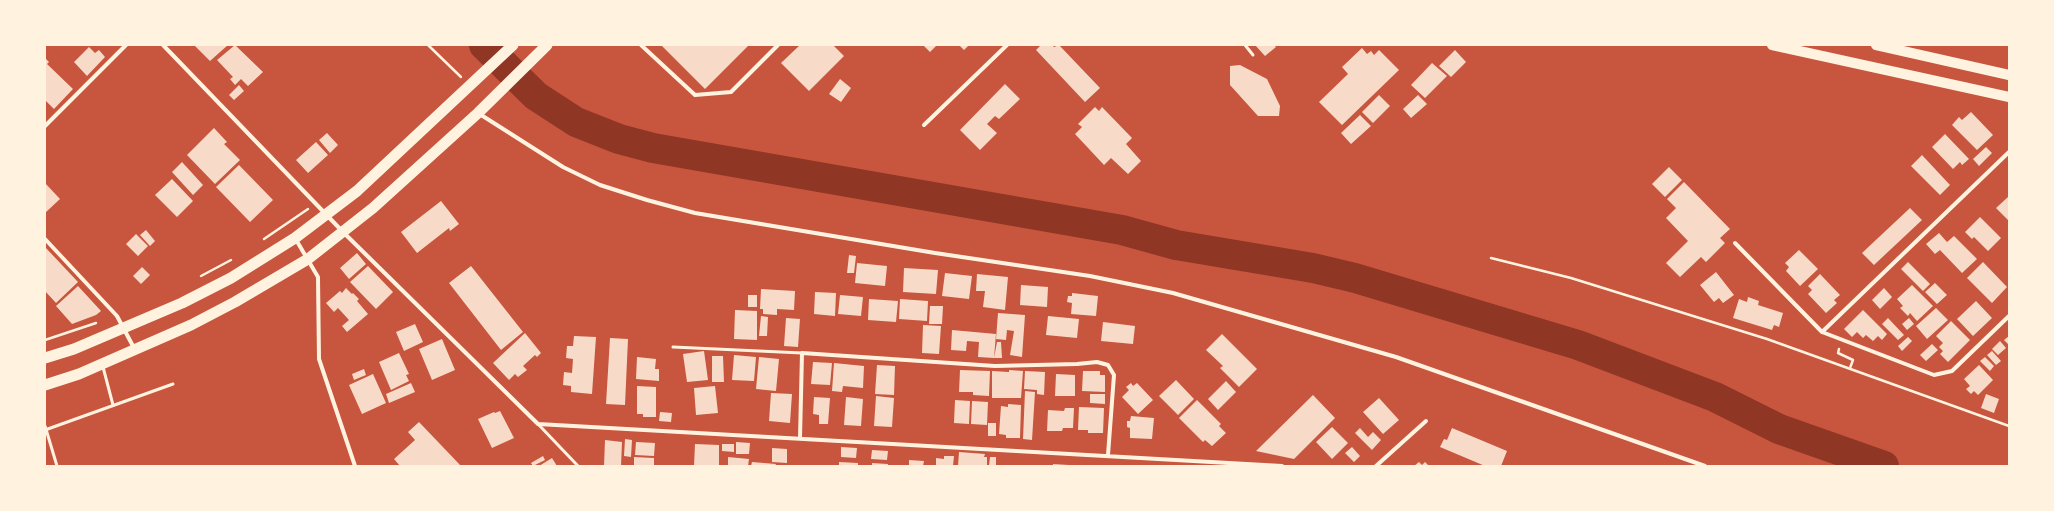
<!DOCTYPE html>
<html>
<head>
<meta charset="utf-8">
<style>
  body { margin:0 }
  #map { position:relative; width:2054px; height:511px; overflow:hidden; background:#c8553d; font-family:"Source Sans 3",sans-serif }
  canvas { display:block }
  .frame { position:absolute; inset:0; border:46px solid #fff3e0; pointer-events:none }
</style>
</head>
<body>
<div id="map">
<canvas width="2054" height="511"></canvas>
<div class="frame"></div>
</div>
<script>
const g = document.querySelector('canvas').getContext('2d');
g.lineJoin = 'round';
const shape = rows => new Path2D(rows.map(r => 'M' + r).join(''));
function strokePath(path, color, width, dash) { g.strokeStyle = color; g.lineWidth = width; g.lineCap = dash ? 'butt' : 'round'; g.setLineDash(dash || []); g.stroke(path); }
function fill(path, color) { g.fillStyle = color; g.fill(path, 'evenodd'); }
strokePath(shape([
  [484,45,536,96,576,122,619,139,653,148,1122,230,1176,245,1313,268,1355,278,1578,345,1715,397,1779,429,1884,466]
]), '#8f3625', 30);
fill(shape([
  [194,45,228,45,210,61],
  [235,45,263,72,248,86,241,79,235,85,230,79,233,77,217,60],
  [661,45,749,45,705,89],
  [800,45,833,45,844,56,809,91,781,63],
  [923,45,937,45,930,52],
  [959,45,969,45,964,50],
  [1041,45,1052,45,1054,47,1059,45,1100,88,1085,102,1036,50],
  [1255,45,1274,45,1276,47,1265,56],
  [89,47,95,53,99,50,105,57,87,76,74,62],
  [1362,48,1367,54,1371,51,1374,55,1379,50,1399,70,1342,125,1319,102,1348,74,1342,67],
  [1455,50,1466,62,1451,77,1439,66],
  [45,58,49,62,47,64,73,89,54,109,45,100],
  [1432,63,1447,76,1425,98,1411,85],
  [1240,65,1267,79,1280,106,1279,116,1258,116,1230,85,1230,66],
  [840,79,851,88,841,102,829,94],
  [1005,84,1020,99,999,119,995,116,987,124,997,133,980,150,960,130],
  [239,85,244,91,234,100,229,95],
  [1379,95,1390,106,1373,123,1362,112],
  [1418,95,1427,104,1411,118,1403,109],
  [1095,107,1099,111,1102,107,1132,138,1126,144,1141,161,1128,174,1111,158,1104,165,1075,134,1082,127,1078,124],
  [1971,112,1993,135,1977,150,1952,125,1959,117,1962,120],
  [1360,115,1371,126,1351,144,1341,133],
  [214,128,227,142,224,144,240,160,215,184,187,155],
  [327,133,338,145,330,153,319,140],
  [1945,134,1969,159,1962,165,1960,162,1953,169,1932,147],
  [316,142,328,155,308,173,296,160],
  [1986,147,1992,153,1979,166,1973,159],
  [1922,155,1950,185,1940,195,1911,166],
  [182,162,203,185,193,195,172,172],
  [239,165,273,200,250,222,216,187],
  [1669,167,1682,180,1665,197,1652,184],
  [172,179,193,201,177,217,155,195],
  [1684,182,1730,229,1720,238,1725,243,1706,262,1701,257,1680,277,1666,263,1688,241,1666,218,1676,208,1667,199],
  [45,183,60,199,45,213],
  [2008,197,2009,198,2009,221,1996,208],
  [441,201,459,224,450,231,449,228,417,253,401,232],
  [1910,208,1922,220,1874,265,1862,253],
  [1980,217,2001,238,1988,251,1974,237,1972,239,1965,232],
  [146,230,155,241,150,246,140,235],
  [1939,233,1947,242,1954,236,1977,259,1962,273,1940,250,1935,254,1926,244],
  [136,234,148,246,138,256,126,244],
  [45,247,78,282,56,303,45,291],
  [1799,250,1818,269,1800,286,1786,271,1789,267,1785,263],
  [357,253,366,264,349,279,340,268],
  [849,255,856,256,854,273,847,273],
  [1908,262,1930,284,1923,291,1901,269],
  [1983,262,2007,287,1992,303,1967,278],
  [857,263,887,266,885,286,855,283],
  [368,266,393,292,376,309,350,282],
  [471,266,523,332,501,350,449,283],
  [142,267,150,275,141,284,133,276],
  [904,268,938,270,936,294,903,292],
  [1716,272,1734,295,1723,303,1719,298,1714,302,1700,285],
  [945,273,972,276,969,299,942,296],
  [977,274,1008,277,1005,310,983,307,985,291,976,291],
  [1820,274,1840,295,1834,300,1837,303,1826,313,1808,294,1812,290,1808,286],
  [1935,283,1947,295,1937,304,1925,292],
  [1021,285,1048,287,1047,307,1020,305],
  [1912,285,1933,306,1917,321,1910,313,1908,316,1900,308,1903,306,1897,299],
  [78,286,101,311,96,315,72,324,56,306],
  [346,288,352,294,353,293,359,299,357,301,368,314,347,332,342,326,349,320,338,308,334,312,326,303,340,291,342,293],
  [1884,288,1892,297,1880,309,1872,300],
  [761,289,795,291,794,310,777,309,777,315,763,314,763,309,760,309],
  [815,292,836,293,835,316,814,314],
  [1072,293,1098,296,1096,316,1071,314,1072,303,1067,302,1068,296,1072,296],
  [748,295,757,295,757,307,748,307],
  [840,295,863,297,861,316,838,314],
  [1748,297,1759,301,1758,305,1783,313,1779,327,1774,325,1772,330,1733,318,1739,299,1747,302],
  [869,299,898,301,896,322,868,320],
  [900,299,928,301,927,321,899,319],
  [1976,301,1992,318,1973,336,1957,319],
  [930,306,943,306,942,324,929,324],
  [1936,308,1948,320,1927,339,1916,326],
  [735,310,757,311,757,340,734,339],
  [1863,310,1887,334,1882,340,1878,336,1873,341,1866,335,1863,338,1857,332,1852,337,1844,329],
  [998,313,1025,315,1022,357,1010,355,1014,331,1007,330,1006,340,996,339],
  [761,316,768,317,767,336,759,336],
  [1048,316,1079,319,1077,338,1046,335],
  [786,318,800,319,798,347,784,346],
  [1888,318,1904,335,1898,340,1882,324],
  [1909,318,1914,324,1907,330,1902,324],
  [1951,321,1970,340,1948,362,1940,354,1943,351,1939,347,1943,343,1936,336],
  [1103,322,1135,326,1133,344,1101,341],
  [415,324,423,342,404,351,396,332],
  [923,325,941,326,939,354,922,353],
  [952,330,996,334,994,358,978,357,979,342,967,341,966,351,951,350],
  [525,333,541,353,537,357,535,355,523,366,527,370,518,377,515,374,509,380,493,363],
  [1222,334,1257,369,1239,387,1220,368,1223,366,1206,350],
  [574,336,596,337,592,394,571,392,571,386,563,385,564,372,572,373,573,359,566,358,567,346,573,346],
  [2009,336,2009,345,2004,340],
  [1908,337,1912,341,1902,351,1898,346],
  [610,338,628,339,625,405,606,404],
  [442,339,455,370,432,380,419,349],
  [2000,341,2006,348,1998,355,1992,349],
  [997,342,1001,342,1002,358,994,358],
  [1932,344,1938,350,1926,361,1920,355],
  [704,351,708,380,687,382,683,354],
  [1992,351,2001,361,1996,365,1987,355],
  [399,353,409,374,406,375,409,381,391,390,379,362],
  [734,355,756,357,754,381,732,380],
  [712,356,723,356,724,382,712,382],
  [637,357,656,359,655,369,659,369,659,381,636,379],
  [759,357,779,359,776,391,756,389],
  [1985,357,1994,366,1990,371,1980,361],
  [813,362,832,363,830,385,811,384],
  [834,363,864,366,863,388,843,386,842,392,832,391],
  [877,365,895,366,894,395,875,394],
  [1979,365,1993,380,1978,395,1974,391,1971,394,1966,389,1970,386,1964,379],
  [364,369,366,375,354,380,352,374],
  [960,370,990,371,989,396,973,395,973,392,959,392],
  [1009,370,1023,371,1021,398,992,398,992,371,1009,372],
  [1025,371,1045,372,1044,395,1037,394,1037,390,1024,389],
  [1083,371,1100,371,1100,375,1105,375,1105,392,1082,391],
  [373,374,386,403,362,414,349,385],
  [1056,374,1075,375,1075,396,1055,396],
  [1176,380,1194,399,1178,415,1159,396],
  [1226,381,1236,392,1218,410,1208,399],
  [411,383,415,392,389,403,386,394],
  [1131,383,1133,386,1137,383,1153,400,1138,414,1122,397,1129,390,1126,387],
  [637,386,656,387,656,417,643,417,643,414,637,414],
  [715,386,718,413,696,415,694,388],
  [1025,391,1035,392,1032,440,1023,439],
  [771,393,792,394,790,423,769,421],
  [1090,394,1105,394,1105,404,1090,403],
  [1986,394,1999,399,1994,413,1981,408],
  [1313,395,1335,418,1294,459,1256,451],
  [876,396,894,398,892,427,874,426],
  [814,397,830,398,828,424,819,424,819,415,813,414],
  [846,397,863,399,861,426,844,425],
  [1379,398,1399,420,1383,434,1363,412],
  [955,400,970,401,969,424,954,423],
  [1197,400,1221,424,1219,426,1226,433,1212,446,1205,440,1203,442,1179,418],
  [972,401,988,402,987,425,971,424],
  [1008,404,1021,405,1020,438,1006,438,1006,435,999,434,1001,406,1008,407],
  [1079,407,1104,408,1103,433,1088,433,1088,430,1078,430],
  [1065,408,1074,408,1073,428,1063,428,1062,431,1047,431,1048,410,1064,411],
  [500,411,514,438,492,448,478,419,494,412,495,413],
  [660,412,672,413,671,422,659,421],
  [1131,416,1154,418,1152,439,1130,438,1130,428,1127,427,1127,421,1130,421],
  [419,422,461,466,400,466,394,459,415,440,408,432],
  [988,423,996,423,996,436,988,436],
  [1332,427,1348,443,1332,459,1316,442],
  [1360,428,1368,437,1373,432,1381,440,1372,450,1355,433],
  [1452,428,1507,451,1501,466,1485,466,1440,447,1444,439,1447,440],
  [625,439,632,440,631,457,624,456],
  [605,440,622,442,621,466,604,466],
  [636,442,655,443,654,456,635,455],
  [736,442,750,443,749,454,736,454],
  [695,444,719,445,719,466,694,466],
  [722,444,734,444,734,452,722,451],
  [841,447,857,448,856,458,841,457],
  [1352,447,1360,456,1354,462,1345,453],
  [772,448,787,449,787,463,772,462],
  [872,450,888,451,887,460,871,459],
  [959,452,985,454,984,457,987,457,987,466,958,466],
  [543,456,545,460,533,466,531,463],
  [944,456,954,456,953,466,936,466,936,458,944,459],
  [634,457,654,458,654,466,634,466],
  [728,457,749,459,748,466,728,466],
  [990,457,996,457,996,466,989,466],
  [552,458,557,466,539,466],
  [909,460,924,461,923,466,909,466],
  [752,462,776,464,775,466,751,466],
  [839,462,858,463,858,466,839,466],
  [1419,462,1422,465,1425,462,1429,466,1414,466],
  [872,463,888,464,888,466,872,466],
  [1053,464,1069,465,1069,466,1053,466]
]), '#f7dbc8');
strokePath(shape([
  [428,45,461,77],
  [264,239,308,209],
  [1491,258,1571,278,1767,339,2009,426],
  [201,276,231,260],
  [45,340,96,323],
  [1839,349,1838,353,1853,360,1850,368]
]), '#fff3e0', 2.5);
strokePath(shape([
  [1245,45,1253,55],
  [673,347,802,353],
  [103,367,113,405],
  [538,424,578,466],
  [45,426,57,466],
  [45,430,173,384]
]), '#fff3e0', 3);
strokePath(shape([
  [163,45,343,232,538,424,1282,466],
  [641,45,695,95,731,92,778,45],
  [478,113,563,167,600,185,647,200,695,213,935,253,1090,276,1173,293,1396,357,1705,466],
  [924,125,1007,45],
  [45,126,126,45],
  [295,238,318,277,319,359,355,466],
  [45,239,117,316,134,348],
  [1735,243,1822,332,1934,375,1952,371,2009,316],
  [1822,332,2009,152],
  [800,438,802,353,995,366,1077,364,1097,362,1108,365,1114,375,1108,455],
  [1376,466,1426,421]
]), '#fff3e0', 4);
strokePath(shape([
  [1772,45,2009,97],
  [1876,45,2009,75]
]), '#fff3e0', 10);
strokePath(shape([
  [45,358,74,349,182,303,231,278,295,238,357,191,513,45],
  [45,385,79,374,191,325,235,302,308,259,373,208,478,113,547,45]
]), '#fff3e0', 11);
</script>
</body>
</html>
